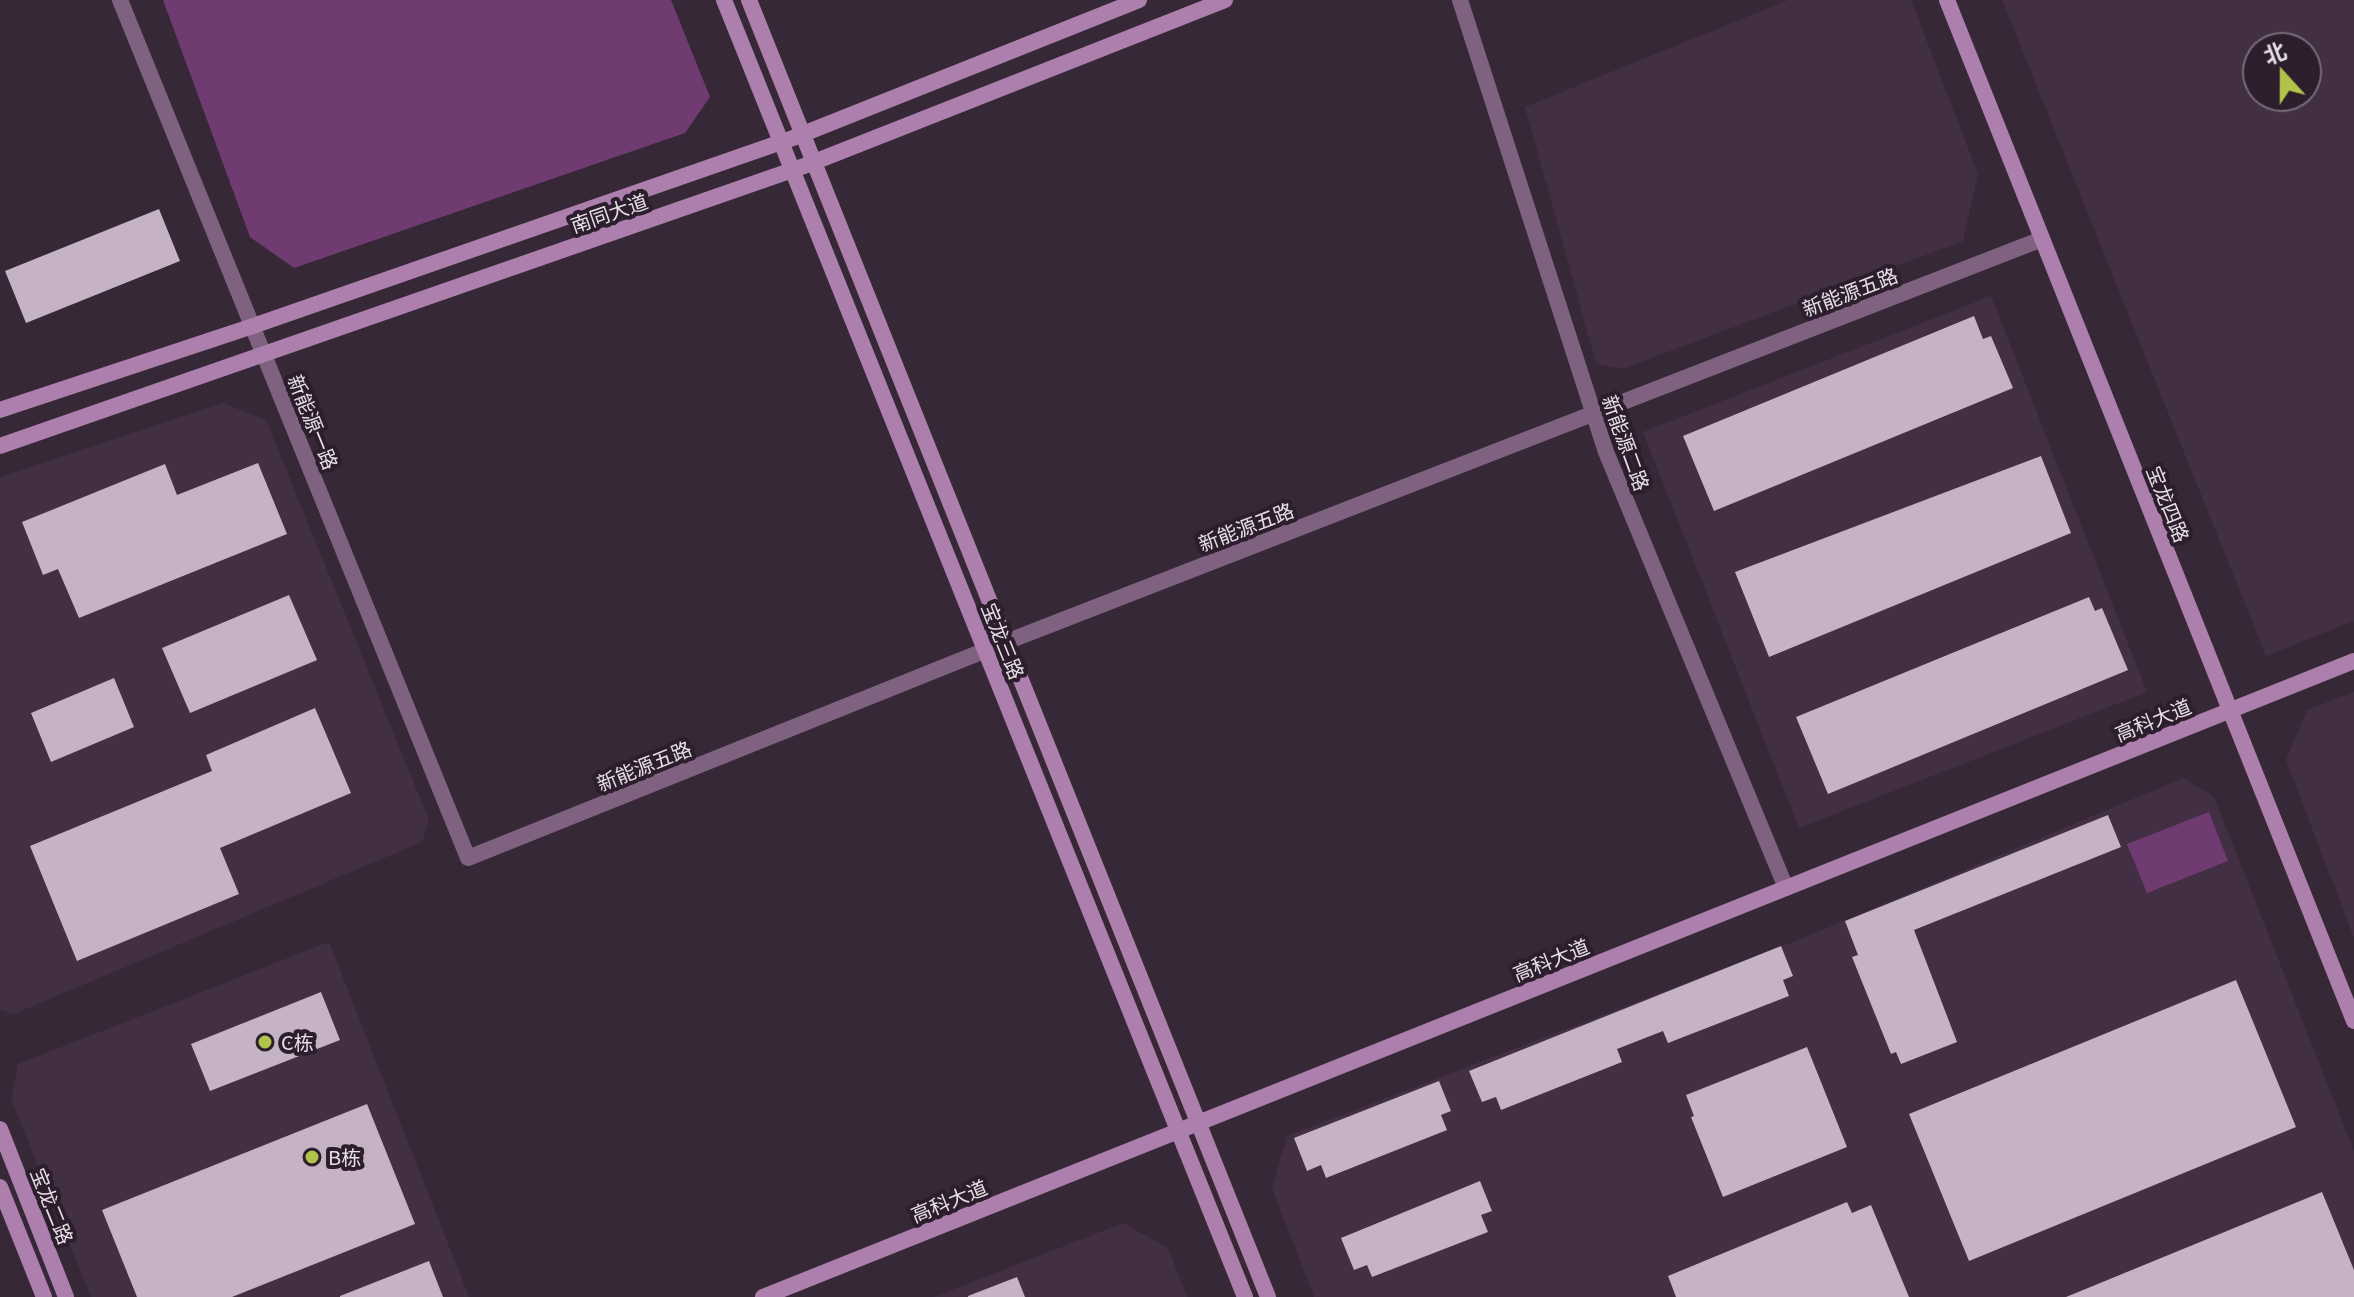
<!DOCTYPE html>
<html>
<head>
<meta charset="utf-8">
<style>
  body { margin:0 }
  #map { position:relative; width:2354px; height:1297px; overflow:hidden; background:#362836; font-family:Georgia,"Noto Sans SC",serif }
  canvas { display:block }
  .north { position:absolute; left:2242px; top:32px; width:80px; height:80px; box-sizing:border-box; background:#2c1e2c; border:2px solid #776b77; border-radius:50%; rotate:339deg; font-size:22px; font-weight:700; line-height:32px; text-align:center; color:#e7dee7 }
  .north::after { content:''; display:block; margin:auto; width:28px; height:36px; background:#b2c34c; clip-path:polygon(50% 0,100% 100%,50% 72%,0 100%) }
</style>
</head>
<body>
<div id="map">
<canvas width="2354" height="1297"></canvas>
<div class="north">北</div>
</div>
<script>
const g = document.querySelector('canvas').getContext('2d');
g.lineJoin = 'round';
function fill(path, color) { g.fillStyle = color; g.fill(path, 'evenodd'); }
const shape = rows => new Path2D(rows.map(r => 'M' + r).join(''));
function strokePath(path, color, width, dash) { g.strokeStyle = color; g.lineWidth = width; g.lineCap = dash ? 'butt' : 'round'; g.setLineDash(dash || []); g.stroke(path); }
function label(font, color, halo, rows, align = 'center') {
  g.font = font + ' Georgia,"Noto Sans SC",serif'; g.lineWidth = 8; g.setLineDash([]); g.textBaseline = 'middle'; g.strokeStyle = halo; g.fillStyle = color; for (const [text, x, y, turn = 0] of rows) {
    g.save(); g.translate(x, y); g.rotate((+turn || 0) * Math.PI / 180); g.textAlign = isNaN(turn) ? turn : align; if (halo) g.strokeText(text, 0, 0); g.fillText(text, 0, 0); g.restore();
  }
}
fill(shape([
  [1788,0,1911,0,1978,174,1963,241,1622,369,1596,363,1525,107],
  [2002,0,2354,0,2354,621,2266,656],
  [2258,48,2306,48,2306,96,2258,96],
  [1991,296,2147,692,1799,828,1643,432],
  [223,403,266,420,429,820,422,842,14,1014,0,1010,0,477],
  [2354,692,2354,938,2286,760,2307,710],
  [2183,778,2214,797,2354,1151,2354,1297,1314,1297,1272,1188,1287,1136,1803,938],
  [329,942,469,1297,91,1297,11,1099,18,1064],
  [1123,1223,1168,1248,1187,1297,934,1297]
]), '#432f43');
fill(shape([
  [163,0,671,0,710,97,685,133,294,268,250,237],
  [2209,812,2228,861,2147,893,2127,844]
]), '#6f3b70');
fill(shape([
  [159,209,180,261,26,323,5,271],
  [1974,316,1983,339,1991,336,2013,388,1714,511,1683,436],
  [2041,456,2071,533,1769,657,1735,572],
  [258,463,287,534,79,618,58,569,43,575,22,522,165,464,177,495],
  [289,595,317,660,190,713,162,648],
  [2089,597,2095,611,2102,608,2128,670,1828,794,1796,717],
  [114,678,134,727,51,762,31,713],
  [315,708,351,793,220,848,239,894,77,961,30,846,212,771,206,755],
  [2108,815,2121,847,1914,930,1957,1042,1901,1064,1896,1052,1891,1054,1852,957,1858,955,1845,921],
  [1781,946,1793,976,1783,980,1789,996,1668,1043,1663,1031,1617,1049,1622,1062,1501,1110,1496,1097,1482,1102,1469,1071],
  [2236,980,2296,1127,1969,1261,1909,1114],
  [321,992,340,1040,210,1091,191,1044],
  [1807,1047,1847,1147,1723,1197,1691,1117,1694,1116,1686,1095],
  [1439,1081,1451,1111,1441,1115,1447,1130,1326,1178,1321,1165,1307,1171,1294,1138],
  [367,1104,415,1224,232,1297,137,1297,102,1210],
  [1480,1181,1492,1211,1481,1215,1488,1232,1372,1277,1367,1265,1354,1270,1341,1238],
  [2322,1192,2354,1270,2354,1297,2066,1297],
  [1847,1202,1852,1213,1871,1205,1909,1297,1676,1297,1668,1276],
  [429,1261,443,1297,340,1297,340,1296],
  [1017,1277,1025,1297,968,1297,968,1296]
]), '#c5b3c5');
strokePath(shape([
  [120,0,468,858,1006,642,2042,239],
  [1460,0,1606,452,1786,888]
]), '#7f627f', 16);
strokePath(shape([
  [724,0,1245,1297],
  [749,0,1268,1297],
  [1947,0,2354,1021],
  [0,410,253,326,793,138,1139,0],
  [0,446,804,166,1225,0],
  [0,1129,66,1297],
  [0,1187,44,1297],
  [763,1297,2354,661]
]), '#ad7fad', 16);
for (const [x, y, r, color] of [
  [265,1042,8,"#b2c34c"],
  [312,1157,8,"#b2c34c"]
]) { const dot = new Path2D(); dot.arc(x, y, r, 0, 2 * Math.PI); g.fillStyle = color; g.fill(dot); strokePath(dot, '#2c1e2c', 3); }
label('20px', '#e7dee7', '#2c1e2c', [
  ["南同大道",609,213,-19],
  ["新能源五路",1850,292,-21],
  ["新能源一路",313,422,68],
  ["新能源二路",1626,443,70],
  ["宝龙四路",2168,504,68],
  ["新能源五路",1246,527,-21],
  ["宝龙三路",1003,641,68],
  ["高科大道",2153,720,-22],
  ["新能源五路",644,766,-22],
  ["高科大道",1551,960,-22],
  ["高科大道",949,1201,-22],
  ["宝龙二路",52,1206,68]
]);
label('20px', '#e7dee7', '#2c1e2c', [
  ["C栋",281,1042],
  ["B栋",328,1157]
], 'left');
</script>
</body>
</html>
